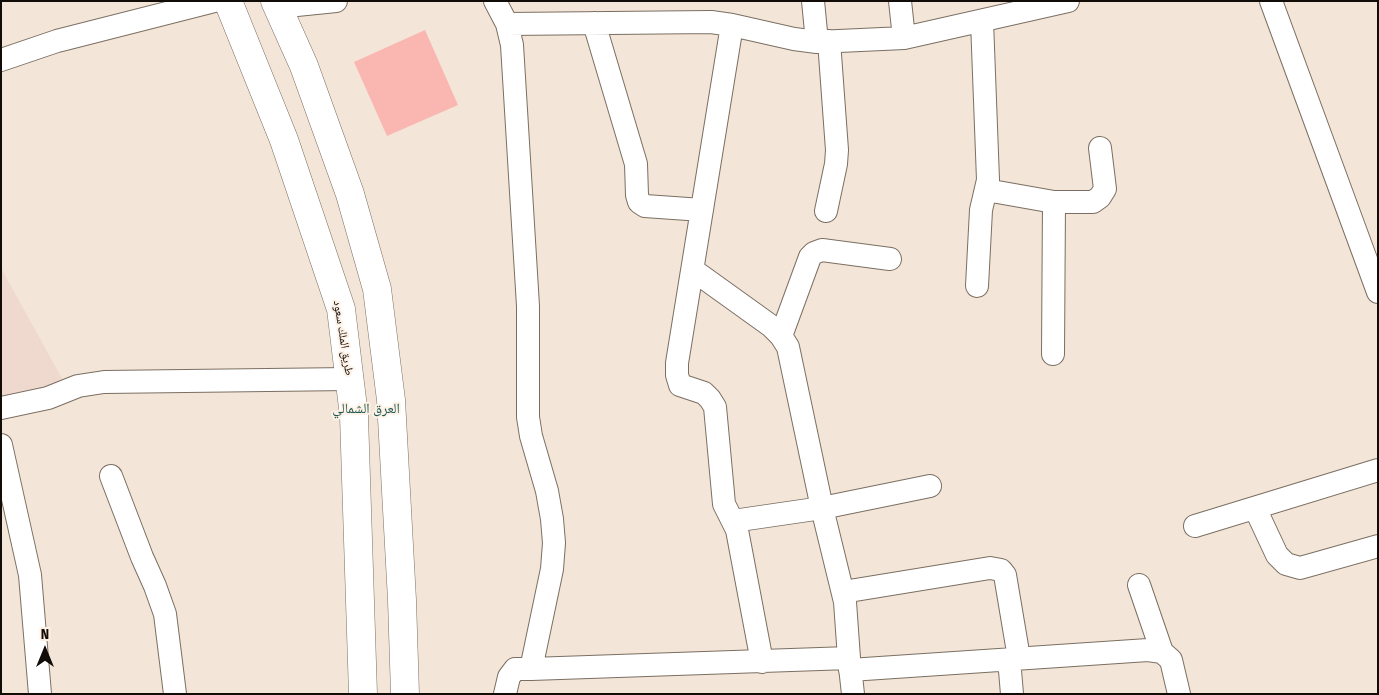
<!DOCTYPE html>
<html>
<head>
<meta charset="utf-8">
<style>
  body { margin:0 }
  #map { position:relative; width:1379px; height:695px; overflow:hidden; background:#f3e5d7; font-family:"Fira Sans Condensed",sans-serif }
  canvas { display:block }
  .frame { position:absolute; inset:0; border:2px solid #110c08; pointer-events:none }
  .north { position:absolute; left:20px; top:625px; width:50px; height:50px; -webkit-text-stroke:4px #fef2e7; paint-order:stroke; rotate:0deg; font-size:14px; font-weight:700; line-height:20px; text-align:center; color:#110c08 }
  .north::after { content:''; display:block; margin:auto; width:18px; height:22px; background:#110c08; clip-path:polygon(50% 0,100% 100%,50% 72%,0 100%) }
</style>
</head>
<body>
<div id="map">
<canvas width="1379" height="695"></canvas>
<div class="frame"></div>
<div class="north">N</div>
</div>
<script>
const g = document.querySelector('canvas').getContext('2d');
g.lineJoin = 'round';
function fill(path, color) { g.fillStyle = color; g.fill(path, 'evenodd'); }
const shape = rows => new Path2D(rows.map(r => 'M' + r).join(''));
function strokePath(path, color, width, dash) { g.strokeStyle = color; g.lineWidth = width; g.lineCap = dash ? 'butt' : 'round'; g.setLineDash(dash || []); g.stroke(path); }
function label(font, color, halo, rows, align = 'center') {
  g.font = font + ' "Fira Sans Condensed","Noto Naskh Arabic",sans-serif'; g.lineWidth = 4; g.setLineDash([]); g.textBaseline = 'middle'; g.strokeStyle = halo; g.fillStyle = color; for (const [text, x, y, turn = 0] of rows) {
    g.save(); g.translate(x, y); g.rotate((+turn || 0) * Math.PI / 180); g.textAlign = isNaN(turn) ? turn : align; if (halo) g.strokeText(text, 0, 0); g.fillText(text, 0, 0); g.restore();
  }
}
fill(shape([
  [1,268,71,395,1,409]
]), '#efd8cd');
fill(shape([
  [425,30,458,105,387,136,354,62]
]), '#fab7b1');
const minor = shape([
  [495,1,507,24,512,45,528,306,528,417,531,436,547,491,552,519,554,543,552,569,531,669,515,669,509,677,505,694],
  [813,1,817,42],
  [900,1,904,38],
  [1271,1,1378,292],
  [277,7,336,1],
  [594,23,636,164,637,195,639,202,645,206,702,210],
  [507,24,711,22,732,25,794,39,817,42,904,38,1068,1],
  [732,25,677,363,677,375,680,385,704,393,710,399,715,407,724,504,737,530,762,662],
  [1,60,57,41,214,1],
  [986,190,1054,202,1053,354],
  [1054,202,1093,202,1100,197,1105,189,1100,148],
  [826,211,836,164,837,150,829,41],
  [693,270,771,326,781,336,788,347,822,508,845,602,849,658],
  [977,286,981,210,988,180,982,21],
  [781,336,810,257,814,253,822,250,890,259],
  [1,408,48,398,78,386,104,382,349,379],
  [1,445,30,575,40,694],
  [111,476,142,557,155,586,165,614,175,694],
  [1255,508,1277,555,1286,564,1300,568,1378,546],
  [733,521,822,508,930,486],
  [1195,526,1378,470],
  [1139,585,1162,652],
  [843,592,990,568,1001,570,1005,575,1019,658],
  [1009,659,1012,694],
  [531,669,849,658,853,694],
  [850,670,1148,650,1162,652,1171,660,1179,694]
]);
const highway = shape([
  [228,1,284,140,341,309,354,416,363,694],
  [275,1,304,66,350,194,377,289,391,400,402,600,405,694]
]);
strokePath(minor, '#7b6f63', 24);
strokePath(highway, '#7b6f63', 29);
strokePath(minor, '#fff', 22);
strokePath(highway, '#fff', 28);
label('12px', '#110c08', '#fef2e7', [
  ["طريق الملك سعود",343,338,81]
]);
label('14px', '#1d5651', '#fef2e7', [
  ["العرق الشمالي",366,409]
]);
</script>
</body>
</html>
